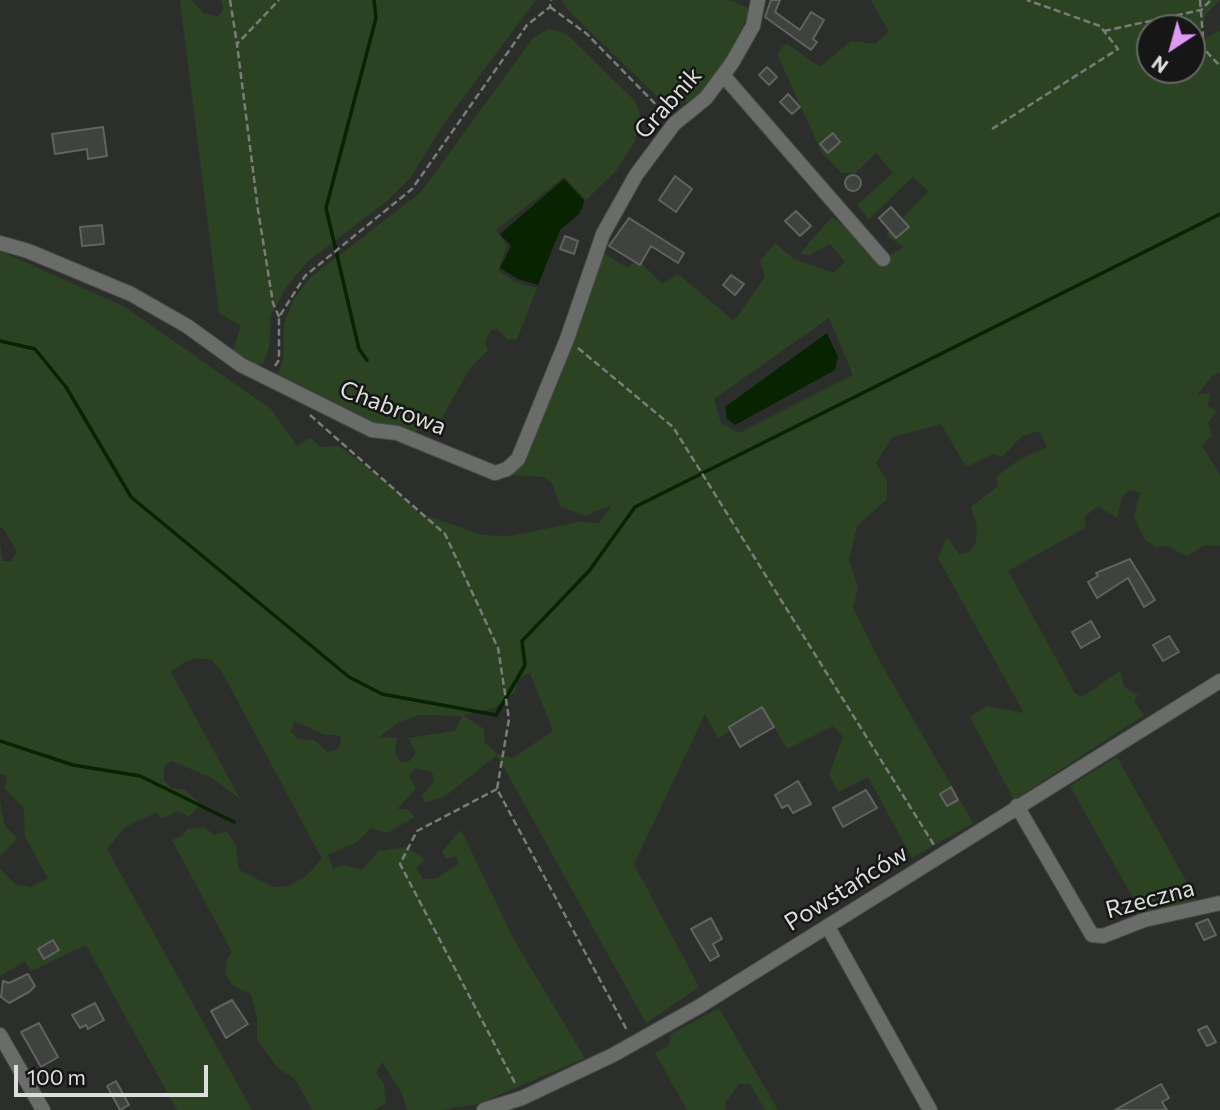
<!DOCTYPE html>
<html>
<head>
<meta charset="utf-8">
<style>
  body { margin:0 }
  #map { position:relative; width:1220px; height:1110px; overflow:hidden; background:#2c2e2c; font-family:Commissioner,sans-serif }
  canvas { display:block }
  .north { position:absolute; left:1136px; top:14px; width:70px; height:70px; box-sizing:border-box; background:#151615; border:2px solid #656665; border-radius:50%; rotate:216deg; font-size:19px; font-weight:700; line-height:28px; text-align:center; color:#dcdedc }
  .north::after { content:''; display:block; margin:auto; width:24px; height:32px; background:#dd99f4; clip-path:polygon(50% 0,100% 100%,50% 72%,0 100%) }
  .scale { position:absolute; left:14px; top:1065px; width:194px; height:32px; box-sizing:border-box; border:4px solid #dcdedc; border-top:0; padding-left:9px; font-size:21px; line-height:24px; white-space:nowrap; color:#dcdedc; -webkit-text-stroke:5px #151615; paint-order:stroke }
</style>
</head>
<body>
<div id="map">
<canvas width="1220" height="1110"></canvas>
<div class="north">N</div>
<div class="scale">100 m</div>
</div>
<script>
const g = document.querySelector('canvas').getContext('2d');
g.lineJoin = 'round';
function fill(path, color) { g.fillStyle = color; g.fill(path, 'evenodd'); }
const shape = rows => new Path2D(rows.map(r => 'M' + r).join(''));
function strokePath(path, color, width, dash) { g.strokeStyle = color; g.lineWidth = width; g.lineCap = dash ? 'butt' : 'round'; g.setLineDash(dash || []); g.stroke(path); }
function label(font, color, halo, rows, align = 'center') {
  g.font = font + ' Commissioner,sans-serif'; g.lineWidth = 5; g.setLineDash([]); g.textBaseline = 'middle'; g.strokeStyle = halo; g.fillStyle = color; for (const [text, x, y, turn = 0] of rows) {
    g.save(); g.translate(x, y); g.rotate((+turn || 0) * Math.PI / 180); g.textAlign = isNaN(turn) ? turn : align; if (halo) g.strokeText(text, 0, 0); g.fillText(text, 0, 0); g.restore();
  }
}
fill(shape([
  [180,0,192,0,203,13,217,17,223,10,221,0,536,0,445,122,410,178,387,201,307,262,285,289,271,315,269,348,263,363,255,365,233,351,241,326,219,313],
  [562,0,728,0,751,9,730,54,696,98,669,108,568,10],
  [871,0,1220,0,1206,14,1197,44,1220,30,1220,372,1212,376,1197,395,1210,393,1208,406,1217,411,1208,423,1212,435,1202,446,1220,475,1220,546,1205,545,1187,556,1167,546,1156,547,1144,539,1134,516,1140,493,1130,490,1122,497,1117,518,1098,506,1084,517,1086,527,1008,571,1075,693,1082,697,1120,671,1124,687,1138,695,1134,701,1144,715,1014,800,970,717,987,706,1024,713,938,558,947,537,959,554,969,552,976,542,977,527,971,507,998,486,996,477,1019,460,1047,447,1039,431,1022,436,1002,457,993,454,966,467,941,424,892,437,876,463,887,481,887,499,857,526,849,560,858,588,853,607,878,658,973,823,912,858,868,777,838,792,829,774,843,737,833,726,787,749,765,712,718,738,705,714,634,864,699,987,646,1023,497,755,444,797,425,803,422,796,434,781,432,772,416,768,409,776,416,789,397,809,407,809,415,817,387,833,371,828,357,842,328,855,333,869,344,865,362,870,379,851,406,847,425,859,416,868,423,879,435,879,459,864,456,856,446,859,442,851,461,830,514,940,585,1058,478,1104,440,1110,407,1110,402,1093,382,1062,376,1073,384,1084,386,1103,374,1110,312,1110,295,1079,277,1067,257,1040,257,1018,251,994,232,985,225,973,227,959,232,952,172,840,182,836,187,829,203,827,215,835,227,831,236,846,239,870,273,887,289,886,307,875,322,859,222,672,212,660,196,658,183,663,171,672,240,799,212,778,172,761,164,766,164,781,172,788,185,790,201,804,189,817,177,811,161,819,157,812,125,827,107,849,252,1110,177,1110,86,945,31,971,25,961,0,976,0,868,15,884,31,887,48,878,25,837,24,808,5,789,7,776,0,774,0,545,3,561,11,561,17,551,3,528,0,528,0,251,125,307,271,409,297,446,310,438,321,447,339,446,395,489,419,513,482,535,511,536,578,522,599,523,612,505,585,516,560,506,552,483,544,477,507,475,602,252,627,268,638,260,662,284,678,274,734,321,765,277,760,261,775,243,794,259,833,273,845,262,830,244,809,255,800,253,832,217,856,235,863,250,884,258,904,247,886,235,929,191,913,177,869,219,857,205,893,173,876,153,855,173,841,173,822,153,777,54,786,43,820,67,851,41,875,44,889,32],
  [1150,28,1192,28,1192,70,1150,70],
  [829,318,853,375,739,433,721,423,714,399],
  [530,673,553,731,512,758,497,754,485,743,484,729,463,715,494,708,515,692,518,678],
  [419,715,462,716,455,731,408,738,416,752,410,761,400,762,395,752,397,737,378,738,399,722],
  [294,721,323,734,341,736,339,748,328,753,314,740,298,739,291,732],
  [548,29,565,33,580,47,635,101,641,118,635,141,616,171,586,200,564,177,496,230,507,246,498,270,515,282,537,288,517,339,508,340,497,329,490,331,485,343,488,350,470,368,437,427,425,426,416,431,418,437,373,425,283,381,278,375,283,359,284,324,293,300,310,278,421,192,533,38],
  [1117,757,1198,902,1143,916,1070,786],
  [0,801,4,824,17,838,0,857],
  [719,1008,778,1110,765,1110,750,1084,739,1084,725,1103,726,1110,687,1110,655,1053,668,1046,671,1034]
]), '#2c4323');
fill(shape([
  [564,179,584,200,583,206,579,214,560,230,538,285,518,279,500,268,511,246,500,234],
  [827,333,838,357,835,370,735,425,727,419,725,407]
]), '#082300');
strokePath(shape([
  [0,341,35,349,66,387,131,497,349,677,382,694,496,715,525,665,522,641,589,571,635,507,1220,214],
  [367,360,359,349,326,208,376,18,374,0],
  [0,741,73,765,140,776,234,822]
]), '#082300', 3.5);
const building = shape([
  [771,0,780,0,775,12,800,30,811,12,824,20,813,39,817,42,811,50,765,17,771,0],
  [767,67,777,77,769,85,759,75,767,67],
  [788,94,800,107,792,114,780,102,788,94],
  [103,127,107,156,88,159,87,149,55,154,52,134,103,127],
  [833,133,840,142,828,153,820,144,833,133],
  '845 183a8 8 0 1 1 16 0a8 8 0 1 1-16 0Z',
  [675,176,692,189,676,212,659,200,675,176],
  [891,207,909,227,896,238,879,218,891,207],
  [796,211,811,226,800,236,785,221,796,211],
  [629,218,684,253,678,263,651,246,640,265,609,246,629,218],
  [102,225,104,244,82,246,80,227,102,225],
  [565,236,578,241,574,254,560,249,565,236],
  [731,275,744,284,735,295,723,285,731,275],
  [1130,559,1155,600,1144,607,1128,578,1097,598,1088,582,1098,576,1096,573,1130,559],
  [1091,621,1100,637,1081,648,1072,632,1091,621],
  [1169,636,1179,652,1163,661,1153,645,1169,636],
  [762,707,774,727,740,747,729,727,762,707],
  [798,781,811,804,793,813,788,805,782,808,775,795,798,781],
  [951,787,958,800,947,806,940,794,951,787],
  [866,790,877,808,843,827,833,808,866,790],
  [711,918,722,939,713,944,719,956,710,961,691,929,711,918],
  [1208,919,1216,935,1204,940,1196,924,1208,919],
  [53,940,59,950,44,959,38,949,53,940],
  [28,974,35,986,29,992,9,1003,1,997,3,981,9,983,28,974],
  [232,1000,248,1024,226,1038,211,1011,232,1000],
  [95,1003,104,1020,88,1029,86,1025,80,1028,72,1015,95,1003],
  [39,1023,58,1057,41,1067,21,1032,39,1023],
  [1207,1026,1216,1042,1207,1046,1198,1030,1207,1026],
  [116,1081,129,1105,120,1110,107,1086,116,1081],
  [1161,1084,1169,1098,1162,1102,1167,1110,1115,1110,1161,1084]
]);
fill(building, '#40423f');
strokePath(building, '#606360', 2);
const minor = shape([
  [723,75,883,259],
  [0,243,28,251,131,294,187,326,241,365,372,430,397,433,495,473,507,469,518,459,567,339,603,234,636,175,674,124,706,98,732,63,753,26,758,0],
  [1017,806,1092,935,1103,936,1144,920,1220,903],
  [828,927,930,1110],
  [0,1035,43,1110],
  [484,1110,522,1098,613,1055,700,1006,1220,681]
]);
strokePath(minor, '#494a48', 16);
strokePath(shape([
  [230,0,237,44],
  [1200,0,1204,49,1220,66],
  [550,7,587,34,665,114],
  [1104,31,1201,10,1211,0],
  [992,129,1118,49,1100,26,1027,0],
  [279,317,273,303,258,210,237,44,279,0],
  [578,348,673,427,934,845],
  [275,366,279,360,279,317,305,276,412,189,527,25,550,7,551,0],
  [310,415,445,534,498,648,509,719,497,789,628,1032],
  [497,789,417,831,400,864,516,1085]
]), '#7a7c7a', 2.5, [7, 3.5]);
strokePath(minor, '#6a6c69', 14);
label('24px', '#dcdedc', '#151615', [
  ["Grabnik",668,103,-48],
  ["Chabrowa",393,408,21],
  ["Powstańców",846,888,-32],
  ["Rzeczna",1150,899,-15]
]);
</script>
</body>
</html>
